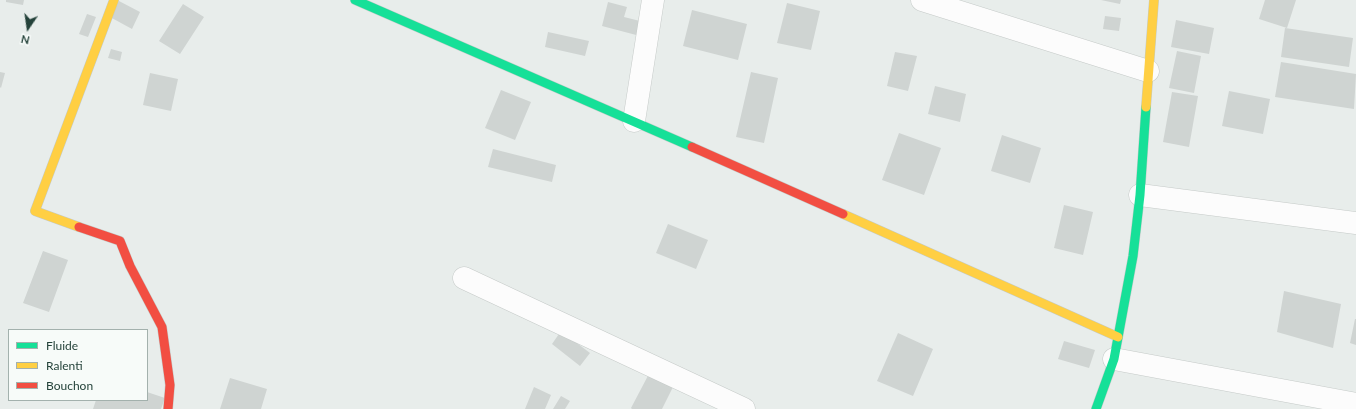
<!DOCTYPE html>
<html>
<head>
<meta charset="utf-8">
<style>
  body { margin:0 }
  #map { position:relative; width:1356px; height:409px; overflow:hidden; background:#e8edeb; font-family:Lato,sans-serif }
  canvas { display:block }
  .legend { position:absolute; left:8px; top:329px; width:140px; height:72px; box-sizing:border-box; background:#f7fbf9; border:1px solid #a3b1ad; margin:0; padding:5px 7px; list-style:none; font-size:12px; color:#24423a }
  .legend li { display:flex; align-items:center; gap:8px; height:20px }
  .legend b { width:20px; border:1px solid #a3b1ad }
  .north { position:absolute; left:8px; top:8px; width:40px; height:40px; -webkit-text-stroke:3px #f7fbf9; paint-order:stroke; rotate:193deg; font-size:11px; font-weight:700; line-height:16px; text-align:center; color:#24423a }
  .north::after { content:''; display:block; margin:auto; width:14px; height:18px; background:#24423a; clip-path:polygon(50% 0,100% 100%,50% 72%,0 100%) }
</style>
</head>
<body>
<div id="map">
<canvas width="1356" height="409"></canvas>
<ul class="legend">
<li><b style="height:5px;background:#16e098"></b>Fluide</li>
<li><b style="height:5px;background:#ffcf43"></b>Ralenti</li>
<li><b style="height:5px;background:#f24e42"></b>Bouchon</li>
</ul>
<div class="north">N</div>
</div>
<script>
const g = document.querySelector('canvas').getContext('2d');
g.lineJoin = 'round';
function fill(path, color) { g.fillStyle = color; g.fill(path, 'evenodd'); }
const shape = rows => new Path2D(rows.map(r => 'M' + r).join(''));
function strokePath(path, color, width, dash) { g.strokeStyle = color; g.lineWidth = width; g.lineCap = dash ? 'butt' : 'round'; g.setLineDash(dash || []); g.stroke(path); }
fill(shape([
  [6,0,24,0,23,5,6,2],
  [1101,0,1121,0,1120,4],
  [1265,0,1296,0,1287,28,1259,19],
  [119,1,140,12,132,29,110,17],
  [608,2,627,7,624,17,644,22,640,36,602,26],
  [787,3,820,11,811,50,777,43],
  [183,4,204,17,180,54,159,41],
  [692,10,747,24,738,60,683,46],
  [87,14,96,17,88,37,79,34],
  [1105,16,1121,18,1119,31,1103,29],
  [1176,20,1214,28,1209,54,1171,47],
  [1285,28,1353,38,1349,67,1281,57],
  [548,32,589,41,585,56,545,47],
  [111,49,122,52,120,61,108,58],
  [1177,51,1201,56,1194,93,1169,88],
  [895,52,917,56,908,91,887,86],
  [1281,62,1356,74,1354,109,1275,97],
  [0,72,5,73,1,88,0,87],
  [751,72,778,78,764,143,736,137],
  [150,73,178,79,171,111,143,105],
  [935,86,966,94,960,122,928,114],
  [501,90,531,102,515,140,485,128],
  [1229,91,1270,99,1263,134,1222,126],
  [1172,92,1198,96,1189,147,1163,142],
  [899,133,941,148,924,195,882,180],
  [1002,135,1041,148,1030,183,991,171],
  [493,149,556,165,552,182,488,167],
  [1064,205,1093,212,1083,255,1054,248],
  [668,224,708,240,696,269,656,253],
  [43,251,68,260,49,312,23,303],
  [1284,291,1341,304,1333,348,1277,332],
  [1355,319,1356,319,1356,345,1350,343],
  [561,331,590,353,580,366,552,344],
  [898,333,933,349,913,396,877,381],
  [1064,341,1095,350,1089,368,1058,359],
  [651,370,675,383,662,409,632,409,631,408],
  [230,378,267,389,261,409,220,409],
  [534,387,551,395,545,409,525,409],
  [147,392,165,398,161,409,93,409,96,400,147,400],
  [561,396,570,401,565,409,553,409]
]), '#cfd4d2');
const street = shape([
  [922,0,1148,71],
  [634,121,653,0],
  [1140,195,1356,223],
  [464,278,744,409],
  [1114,359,1356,404]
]);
const fast = shape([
  [355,0,692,147],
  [1096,409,1114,359,1133,256,1140,195,1146,107]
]);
const slow = shape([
  [1146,107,1154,0],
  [843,214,1118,337],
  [79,227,35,211,114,0]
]);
const jam = shape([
  [692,147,843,214],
  [79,227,120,241,130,266,162,327,170,385,168,409]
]);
strokePath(street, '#c5cac8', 23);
strokePath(fast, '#c3cbc8', 10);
strokePath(slow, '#c3cbc8', 10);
strokePath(jam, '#c3cbc8', 10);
strokePath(street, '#fcfcfc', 22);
strokePath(fast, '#16e098', 9);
strokePath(slow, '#ffcf43', 9);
strokePath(jam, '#f24e42', 9);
</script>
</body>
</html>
